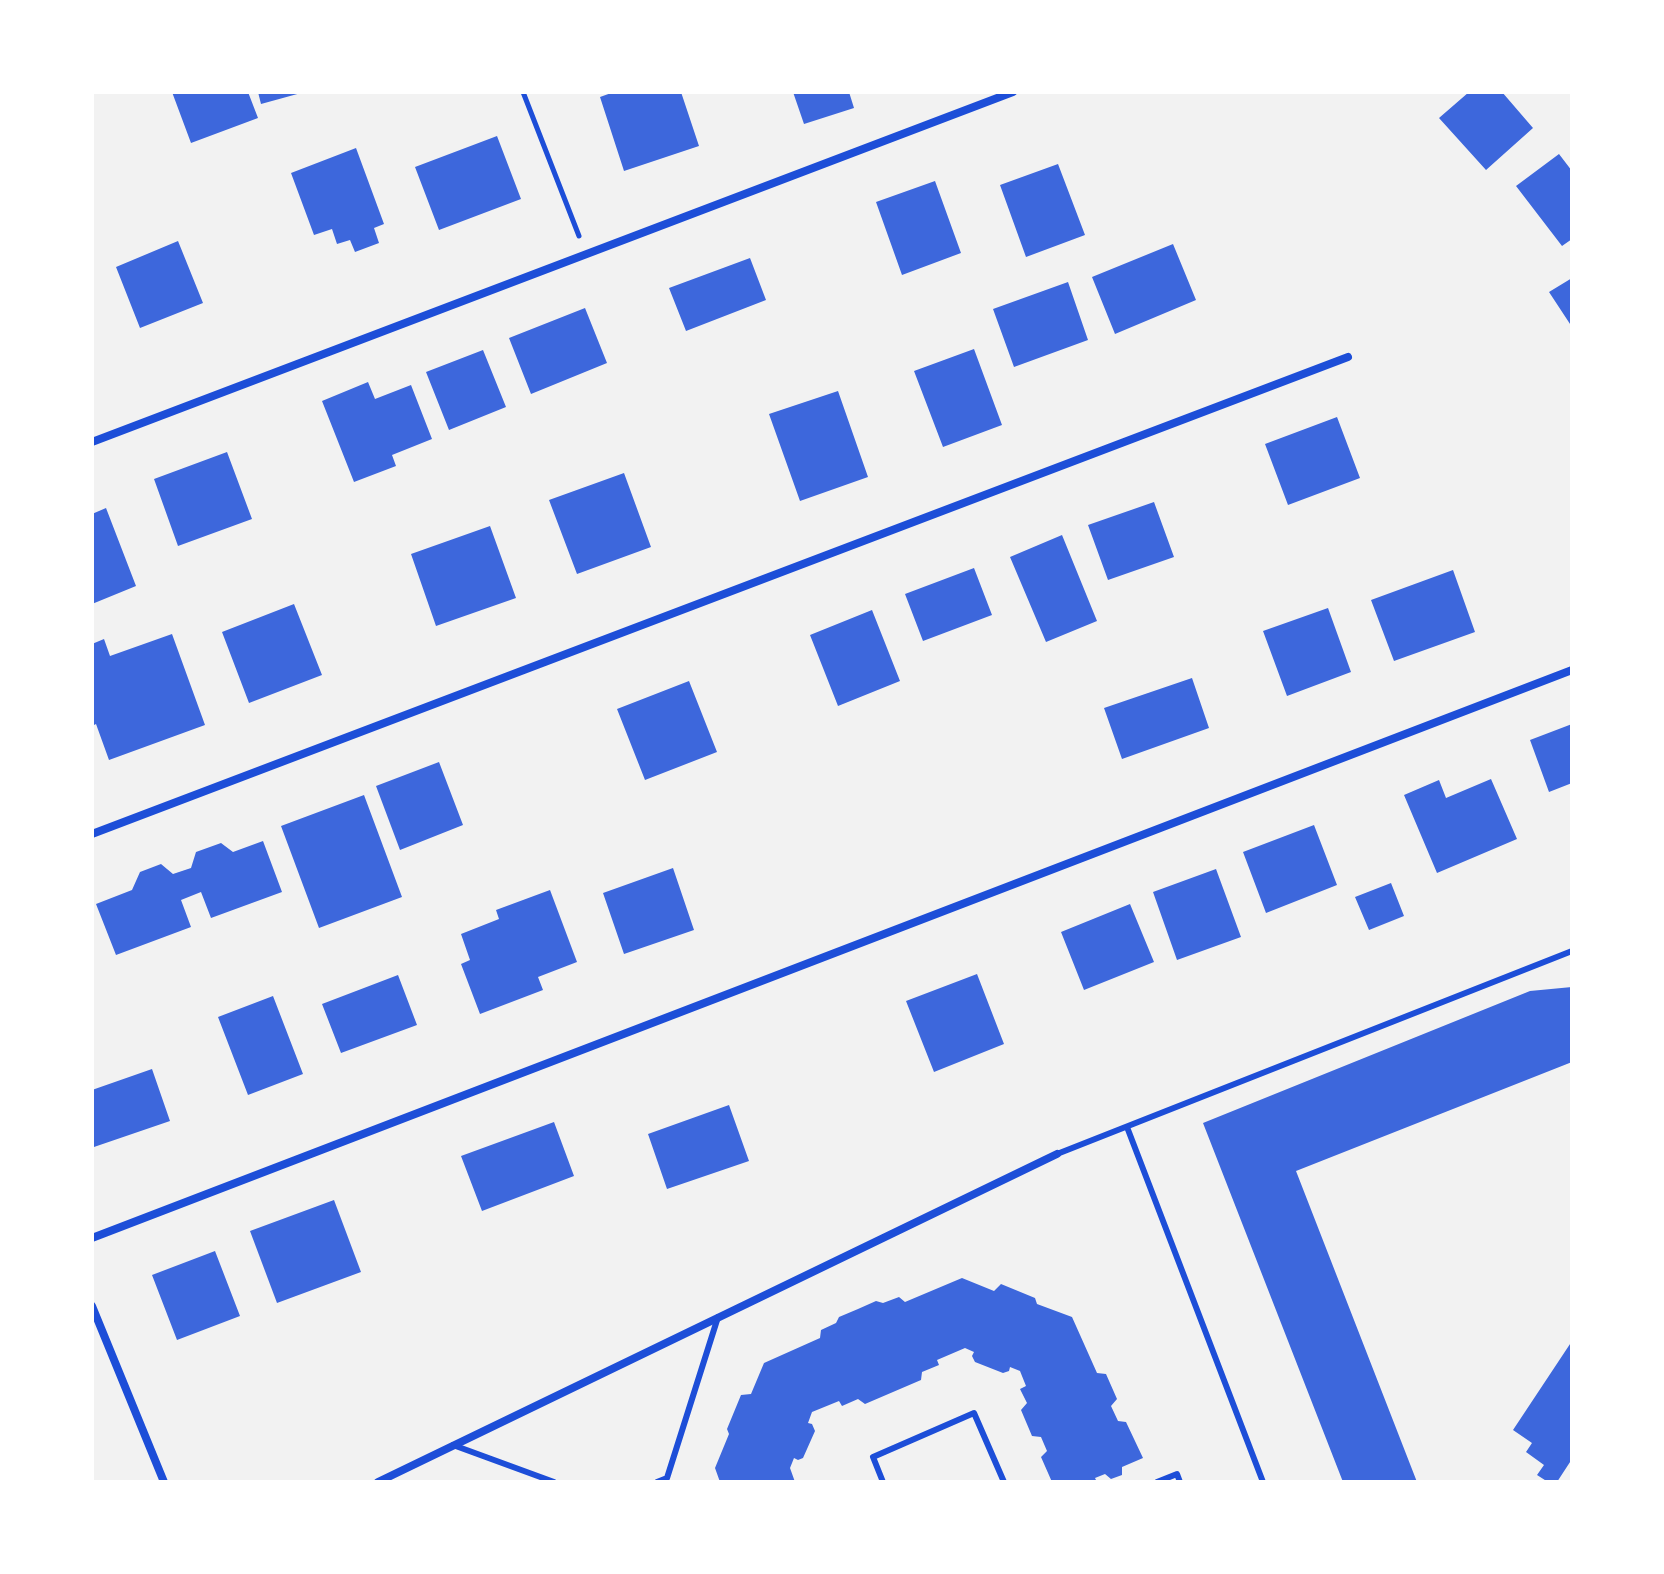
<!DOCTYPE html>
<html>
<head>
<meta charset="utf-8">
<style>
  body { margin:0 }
  #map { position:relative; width:1664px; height:1574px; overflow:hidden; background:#f2f2f2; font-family:"PT Serif",serif }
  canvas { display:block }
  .frame { position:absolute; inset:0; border:94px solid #fff; pointer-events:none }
</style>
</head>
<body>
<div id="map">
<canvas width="1664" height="1574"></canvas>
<div class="frame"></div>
</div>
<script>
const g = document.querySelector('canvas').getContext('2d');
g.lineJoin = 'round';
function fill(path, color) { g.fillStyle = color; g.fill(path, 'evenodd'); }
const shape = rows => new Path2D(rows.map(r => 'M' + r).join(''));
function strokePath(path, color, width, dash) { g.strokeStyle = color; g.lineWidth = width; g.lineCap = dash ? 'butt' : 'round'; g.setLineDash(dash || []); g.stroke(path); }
fill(shape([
  [172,92,248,92,258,118,191,143],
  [258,92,300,92,301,93,261,104],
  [614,92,681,92,699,146,624,171,600,97],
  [793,92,849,92,854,108,804,124],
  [1469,92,1502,92,1533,128,1486,170,1439,118],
  [497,136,521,199,439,230,415,167],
  [356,148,384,224,374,228,379,243,355,252,350,240,337,244,332,229,314,235,291,173],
  [1559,154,1572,171,1572,239,1562,246,1516,186],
  [1058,164,1085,235,1026,257,1000,185],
  [935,181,961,253,902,275,876,202],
  [178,241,203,303,140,328,116,267],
  [1173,244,1196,300,1115,334,1092,277],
  [750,258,766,300,686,331,669,288],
  [1572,278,1572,327,1549,292],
  [1068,282,1088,340,1014,367,993,309],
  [585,308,607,363,531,394,509,338],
  [974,349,1002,425,943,447,914,371],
  [483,350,506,407,449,430,426,372],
  [368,382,375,399,411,385,432,439,392,455,396,466,354,482,322,401],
  [838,391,868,477,800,501,769,414],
  [1337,417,1360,478,1288,505,1265,444],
  [227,452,252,519,178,546,154,479],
  [624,473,651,547,577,574,549,500],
  [1154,502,1174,557,1108,580,1088,525],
  [106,508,136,586,92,604,92,514],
  [490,526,516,598,436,626,411,554],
  [1062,535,1097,621,1046,642,1010,557],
  [974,568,992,615,923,641,905,594],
  [1453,570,1475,632,1394,661,1371,600],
  [294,604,322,675,249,703,222,632],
  [1328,608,1351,672,1287,696,1263,631],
  [872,610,900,681,838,706,810,635],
  [172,634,205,725,109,760,96,724,92,726,92,644,104,639,110,656],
  [1192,678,1209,728,1122,759,1104,708],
  [689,681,717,752,645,780,617,709],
  [1572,724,1572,783,1549,792,1530,740],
  [439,762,463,825,400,850,376,786],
  [1491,779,1517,839,1437,873,1404,795,1439,780,1446,798],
  [364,795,402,897,319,928,281,826],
  [1314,825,1337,885,1266,913,1243,852],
  [263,841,282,892,211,918,201,892,181,900,191,927,116,955,96,904,132,890,140,872,161,864,173,874,191,868,196,852,221,843,233,852],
  [673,868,694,930,624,954,603,893],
  [1216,869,1241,937,1177,960,1153,892],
  [1391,883,1404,916,1369,930,1355,897],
  [550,890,577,962,538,977,543,990,480,1014,461,964,470,960,461,934,499,919,496,910],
  [1130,904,1154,962,1084,990,1061,932],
  [977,974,1004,1044,934,1072,906,1001],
  [398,975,417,1025,341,1053,322,1004],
  [1572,987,1572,1062,1296,1171,1417,1482,1343,1482,1203,1123,1530,991],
  [273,996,303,1074,248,1095,218,1017],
  [152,1069,170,1121,94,1147,92,1090],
  [729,1105,749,1161,667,1189,648,1134],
  [554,1122,574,1176,482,1211,461,1156],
  [334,1200,361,1272,277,1303,250,1231],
  [215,1251,240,1316,177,1340,152,1275],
  [962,1278,994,1291,1001,1284,1035,1298,1037,1304,1072,1317,1097,1373,1106,1374,1117,1399,1111,1406,1118,1421,1126,1422,1143,1458,1122,1467,1122,1475,1111,1479,1105,1474,1095,1478,1097,1482,1052,1482,1041,1457,1047,1451,1041,1437,1032,1436,1021,1410,1027,1403,1020,1389,1026,1386,1020,1371,1010,1367,1009,1371,1003,1373,975,1362,972,1356,974,1352,965,1348,937,1360,939,1365,922,1372,921,1380,865,1404,858,1399,842,1406,839,1401,812,1412,808,1423,812,1424,815,1431,803,1458,798,1460,794,1458,790,1468,795,1482,720,1482,715,1468,729,1434,727,1429,741,1395,751,1394,764,1363,820,1338,821,1330,836,1323,839,1317,858,1309,876,1301,883,1303,899,1297,905,1302],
  [1572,1341,1572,1459,1557,1482,1548,1482,1537,1475,1544,1465,1526,1452,1532,1443,1513,1430]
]), '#3d67dc');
strokePath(shape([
  [523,92,579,236]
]), '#1d4ed8', 5);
strokePath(shape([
  [1127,1127,1263,1482],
  [1057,1154,1572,951],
  [453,1445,554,1482],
  [657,1482,667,1478,718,1317],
  [883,1482,873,1457,974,1413,1004,1482],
  [1157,1482,1177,1474,1180,1482]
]), '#1d4ed8', 6);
strokePath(shape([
  [92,442,1013,92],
  [92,834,1348,357],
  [92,1238,1572,670],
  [92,1306,164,1482],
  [378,1482,1057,1154]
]), '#1d4ed8', 8);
</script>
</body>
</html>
